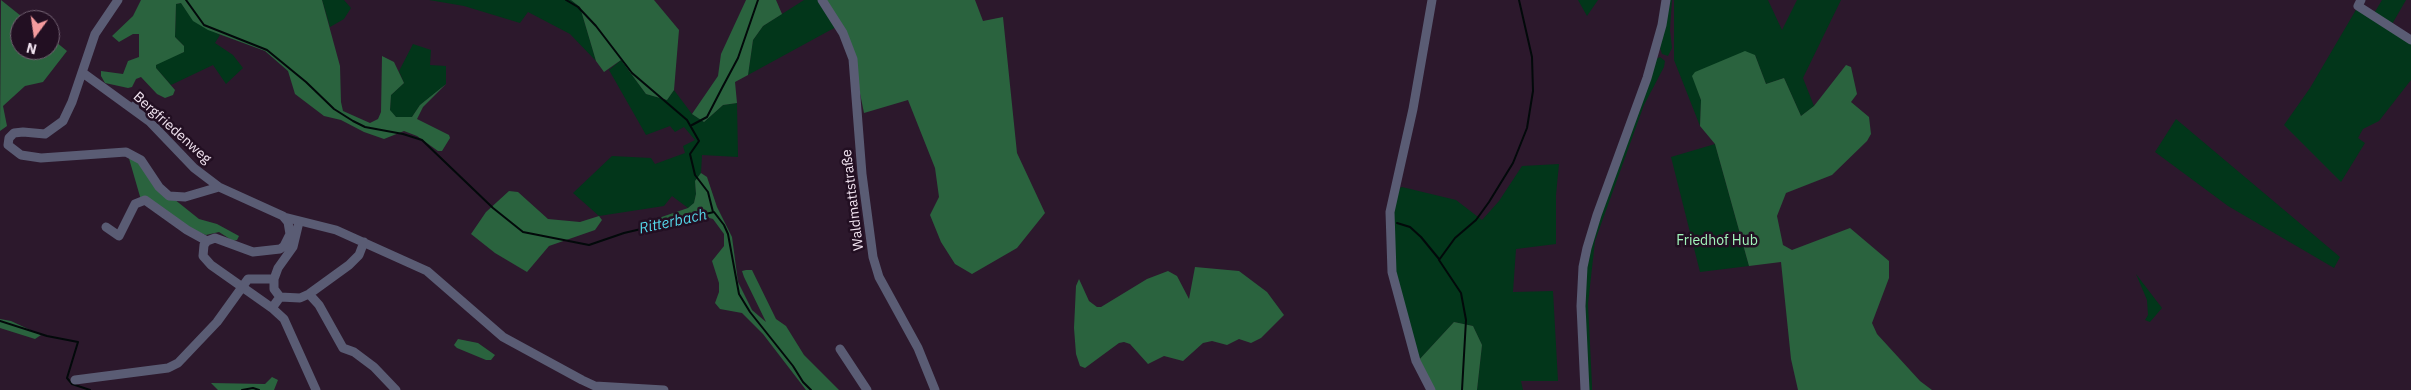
<!DOCTYPE html>
<html>
<head>
<meta charset="utf-8">
<style>
  body { margin:0 }
  #map { position:relative; width:2411px; height:390px; overflow:hidden; background:#2c182c; font-family:"IBM Plex Sans",sans-serif }
  canvas { display:block }
  .north { position:absolute; left:10px; top:10px; width:50px; height:50px; box-sizing:border-box; background:#220f22; border:1px solid #746374; border-radius:50%; rotate:194deg; font-size:14px; font-weight:700; line-height:20px; text-align:center; color:#f0e2ef }
  .north::after { content:''; display:block; margin:auto; width:18px; height:22px; background:#f59b9e; clip-path:polygon(50% 0,100% 100%,50% 72%,0 100%) }
</style>
</head>
<body>
<div id="map">
<canvas width="2411" height="390"></canvas>
<div class="north">N</div>
</div>
<script>
const g = document.querySelector('canvas').getContext('2d');
g.lineJoin = 'round';
function fill(path, color) { g.fillStyle = color; g.fill(path, 'evenodd'); }
const shape = rows => new Path2D(rows.map(r => 'M' + r).join(''));
function strokePath(path, color, width, dash) { g.strokeStyle = color; g.lineWidth = width; g.lineCap = dash ? 'butt' : 'round'; g.setLineDash(dash || []); g.stroke(path); }
function label(font, color, halo, rows, align = 'center') {
  g.font = font + ' "IBM Plex Sans",sans-serif'; g.lineWidth = 5; g.setLineDash([]); g.textBaseline = 'middle'; g.strokeStyle = halo; g.fillStyle = color; for (const [text, x, y, turn = 0] of rows) {
    g.save(); g.translate(x, y); g.rotate((+turn || 0) * Math.PI / 180); g.textAlign = isNaN(turn) ? turn : align; if (halo) g.strokeText(text, 0, 0); g.fillText(text, 0, 0); g.restore();
  }
}
fill(shape([
  [322,0,344,0,351,8,344,19,330,27],
  [429,0,571,0,580,7,596,61,570,34,528,12,520,23,464,6],
  [804,0,819,0,836,27,748,75,753,40,763,26],
  [1578,0,1598,0,1587,16],
  [1669,0,1672,0,1670,30,1672,48,1668,56,1662,54,1660,48],
  [1674,0,1768,0,1782,30,1797,0,1841,0,1803,78,1814,106,1801,116,1784,78,1766,84,1755,55,1693,76,1701,100,1700,126,1674,60],
  [2382,0,2406,0,2391,26,2373,15],
  [181,3,194,21,220,35,215,43,233,55,243,68,226,84,213,65,171,85,156,68,156,65,163,60,184,52,184,46,175,37,176,4],
  [2357,8,2411,43,2411,80,2379,121,2363,129,2358,138,2365,143,2341,182,2284,125,2310,88],
  [413,44,431,50,430,65,446,66,446,84,420,105,412,117,396,117,390,111,391,95,404,83,399,71],
  [1660,57,1665,61,1664,67,1644,105,1595,241,1588,304,1592,385,1592,390,1588,390,1585,308,1587,267,1595,233,1656,59],
  [621,60,646,94,667,100,674,90,692,114,704,122,723,105,737,103,738,157,702,155,701,173,695,181,696,194,694,203,688,208,672,196,664,206,599,216,573,193,612,156,651,158,655,164,685,153,683,146,695,140,684,127,675,132,670,126,646,135,609,70],
  [2176,119,2340,257,2334,268,2228,206,2155,152],
  [1715,144,1749,266,1700,272,1671,157],
  [1559,164,1556,195,1556,244,1516,249,1513,292,1553,291,1558,381,1521,381,1523,390,1477,390,1482,345,1473,326,1454,322,1418,361,1395,273,1392,229,1397,189,1402,187,1456,200,1482,220,1499,201,1522,166],
  [2136,274,2162,308,2150,322,2145,320,2148,315,2147,300]
]), '#02361a');
fill(shape([
  [1,0,26,20,20,20,20,50,50,50,50,37,67,51,43,82,25,86,3,106,7,126,0,131],
  [141,0,322,0,340,66,341,102,343,111,370,123,378,119,381,112,382,56,394,62,404,83,391,95,390,110,396,117,412,117,420,105,446,84,423,107,417,119,449,135,450,138,442,151,438,151,417,136,404,131,384,139,364,132,341,120,324,116,295,94,288,71,265,51,208,30,193,21,181,3,176,4,175,37,184,46,184,52,156,65,156,68,175,90,173,95,165,98,157,94,141,77,136,79,132,87,128,88,105,83,101,76,101,71,123,74,128,61,139,57,139,34,133,34,119,42,112,36,133,16],
  [571,0,654,0,679,30,674,90,667,100,646,94,621,60,604,72,596,61,580,7],
  [746,0,776,0,782,14,763,26,753,40,748,75,735,82,737,103,723,105,704,122,692,114,718,76,721,54],
  [825,0,975,0,983,21,1003,17,1017,153,1045,213,1017,248,972,274,955,264,941,242,930,215,939,197,935,168,908,100,864,113,853,59],
  [1745,51,1755,55,1766,84,1784,78,1801,116,1814,106,1846,65,1851,67,1857,94,1851,102,1869,117,1871,134,1867,141,1832,175,1786,193,1777,216,1783,245,1792,250,1850,228,1889,261,1889,278,1872,323,1877,334,1920,381,1932,390,1798,390,1791,359,1781,262,1749,266,1715,144,1700,126,1701,100,1692,76,1695,72],
  [128,155,137,161,174,199,199,219,217,224,239,236,237,240,233,241,219,232,206,235,188,228,141,200],
  [701,173,707,177,717,207,732,237,738,282,752,310,766,322,744,277,742,271,746,270,752,270,776,319,786,326,804,355,839,390,806,390,763,334,742,313,720,309,715,303,719,292,719,283,712,261,724,246,724,234,713,219,706,217,650,228,644,223,688,208,694,203,696,194,695,181],
  [509,191,518,192,548,219,580,222,599,216,602,220,595,230,549,246,527,272,495,253,471,234,486,212],
  [1195,267,1239,271,1267,292,1284,315,1261,338,1251,343,1239,339,1227,345,1212,341,1203,343,1183,361,1164,356,1148,364,1130,344,1124,342,1119,343,1085,368,1080,366,1076,354,1074,328,1076,286,1079,279,1089,301,1097,307,1101,307,1147,279,1168,271,1177,276,1189,299],
  [0,319,11,321,41,335,35,339,0,328],
  [1454,322,1473,326,1482,345,1477,390,1433,390,1418,361],
  [458,339,478,343,495,355,491,360,486,360,457,348,454,345],
  [272,377,278,380,274,390,218,390,211,383,265,384]
]), '#2a633e');
strokePath(shape([
  [186,0,204,25,267,50,306,82,334,109,353,121,365,127,403,134,422,140,493,208,523,232,589,245,624,233,714,212,724,225,728,234,739,294,750,312,793,366,803,382,811,390],
  [566,0,578,7,596,26,632,73,687,120,699,141,690,154,695,175,708,192,713,212],
  [692,125,707,117,722,88,738,58,758,0],
  [1397,223,1410,227,1421,237,1439,259],
  [0,321,47,336,78,342,67,378,72,384,90,390],
  [242,390,253,388,259,390],
  [1462,390,1466,320,1461,293,1439,260,1455,238,1476,220,1489,202,1513,163,1527,128,1533,91,1532,57,1519,0]
]), '#02090a', 2);
strokePath(shape([
  [118,0,95,34,72,102,63,121,45,134,23,132,14,133,9,138,8,145,21,155,41,158,126,152,141,160,159,187,169,196,185,197,219,187,283,216,288,222,290,234,284,246,280,249,253,252,215,238,207,241,204,245,203,256,211,265,272,308,284,319,316,390],
  [822,0,843,33,853,59,862,174,873,257,879,277,918,348,935,390],
  [2361,0,2358,6,2411,40],
  [83,73,149,121,194,168,219,187],
  [132,108,141,100],
  [284,217,336,230,427,271,503,337,582,380,595,386,664,390],
  [106,227,119,236,135,204,145,200,187,230,207,241],
  [309,294,319,305,343,348,354,352,374,367,396,390],
  [280,297,274,289,274,279,278,268,293,247,299,222],
  [272,308,280,297,300,298,309,294,349,265,359,255,364,242],
  [840,349,867,390],
  [75,380,168,368,178,363,217,322,248,279,274,279],
  [1431,390,1416,361,1392,272,1390,212,1413,109,1432,0],
  [1585,390,1581,306,1583,267,1587,248,1597,215,1647,78,1662,25,1666,0]
]), '#5a5c74', 9);
label('14px', '#f0e2ef', '#220f22', [
  ["Bergfriedenweg",172,128,42],
  ["Waldmattstraße",853,200,-97]
]);
label('14px', '#a2f6bb', '#220f22', [
  ["Friedhof Hub",1717,241]
]);
label('italic 15px', '#54d6e8', '#220f22', [
  ["Ritterbach",673,222,-12]
]);
</script>
</body>
</html>
